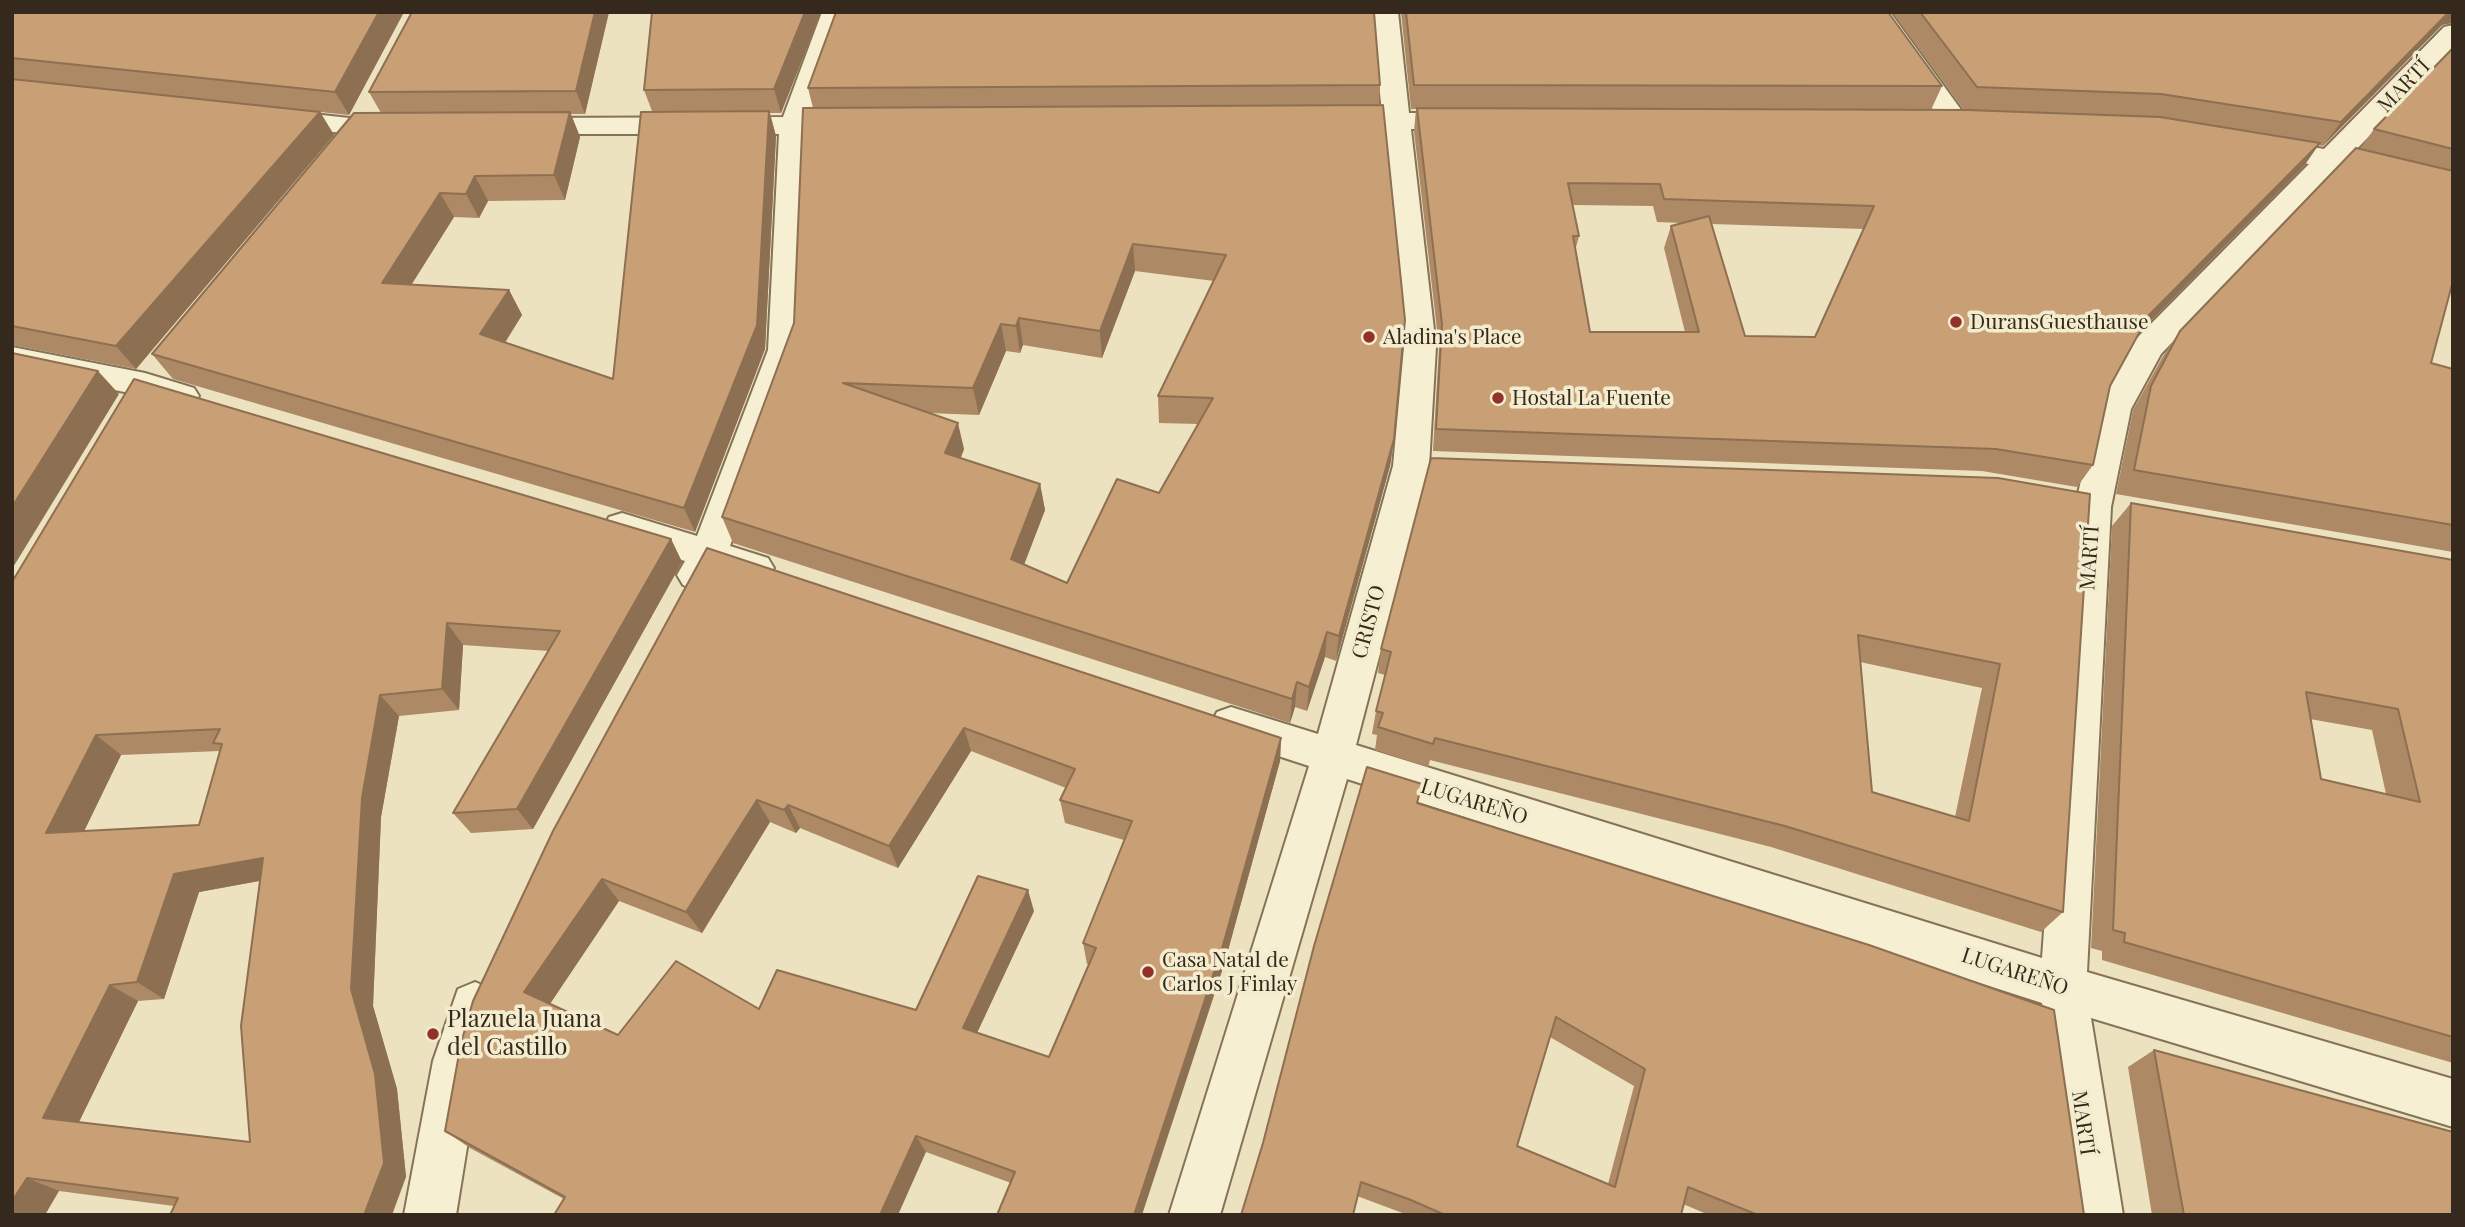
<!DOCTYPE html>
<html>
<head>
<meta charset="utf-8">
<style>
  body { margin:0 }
  #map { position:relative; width:2465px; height:1227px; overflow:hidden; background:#ece2bf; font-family:"Playfair Display",serif }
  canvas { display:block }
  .frame { position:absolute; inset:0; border:14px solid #34291c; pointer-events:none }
</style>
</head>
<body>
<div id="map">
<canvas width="2465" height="1227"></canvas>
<div class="frame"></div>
</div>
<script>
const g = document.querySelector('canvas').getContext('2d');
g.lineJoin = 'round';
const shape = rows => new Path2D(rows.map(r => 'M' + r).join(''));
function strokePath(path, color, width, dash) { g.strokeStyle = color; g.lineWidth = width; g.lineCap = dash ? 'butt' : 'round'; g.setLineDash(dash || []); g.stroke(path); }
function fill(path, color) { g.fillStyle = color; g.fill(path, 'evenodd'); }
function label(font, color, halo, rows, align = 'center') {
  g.font = font + ' "Playfair Display",serif'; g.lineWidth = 7; g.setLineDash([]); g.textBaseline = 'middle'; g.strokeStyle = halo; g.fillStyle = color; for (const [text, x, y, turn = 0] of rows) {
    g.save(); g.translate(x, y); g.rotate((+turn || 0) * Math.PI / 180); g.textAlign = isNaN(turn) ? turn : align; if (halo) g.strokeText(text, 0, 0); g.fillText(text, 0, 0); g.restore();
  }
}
const minor = shape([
  [822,12,848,12,811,117,855,117,865,119,869,125,865,131,855,133,808,134,800,350,730,546,768,558,774,568,768,578,755,583,718,571,709,585,696,590,683,585,677,575,685,561,609,537,604,527,609,517,622,513,697,536,768,350,779,134,523,134,513,132,509,126,513,120,523,118,783,117,822,12],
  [1372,12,1398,12,1409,113,1468,113,1478,115,1482,121,1478,127,1468,129,1411,129,1436,347,1429,466,1356,745,2042,958,2075,507,2097,409,2136,339,2309,164,2248,153,2244,147,2248,141,2258,138,2324,149,2444,27,2453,25,2453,49,2351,155,2453,181,2453,199,2337,169,2161,354,2131,409,2111,507,2087,972,2453,1079,2453,1127,2091,1018,2123,1215,2071,1215,2042,1003,1347,779,1220,1215,1169,1215,1309,766,1217,736,1211,724,1217,712,1231,707,1318,734,1393,466,1404,347,1383,129,1332,129,1322,127,1318,121,1322,115,1332,113,1382,113,1372,12],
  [1864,12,1890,12,1970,122,1966,128,1956,130,1946,128,1864,12],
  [275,110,359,119,397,119,407,121,411,127,407,133,397,135,359,135,265,124,261,118,265,112,275,110],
  [12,347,145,373,194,388,199,396,194,404,182,408,144,396,12,369,12,347],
  [475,982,492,989,498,1005,481,1061,456,1215,404,1215,433,1061,458,989,475,982]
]);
strokePath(minor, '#847358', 4);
fill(minor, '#f7efd1');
fill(shape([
  [12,12,404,12,349,115,320,112,334,135,136,369,12,345],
  [412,12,609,12,585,114,571,114,580,137,565,200,488,201,479,218,454,217,412,284,509,290,522,315,505,343,613,379,652,111,644,90,652,12,821,12,781,113,770,113,776,136,765,349,695,532,173,379,152,354,381,113,369,92],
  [1401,12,1888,12,1942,86,1931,110,1964,110,1892,12,2453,12,2442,25,2323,146,2318,145,2304,166,2140,331,2110,386,2093,465,2077,487,1982,471,1433,451,1439,347,1414,131,1416,109,1411,109],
  [1573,205,1653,206,1657,222,1682,223,1671,226,1664,248,1685,332,1590,332,1575,251,1579,236],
  [1712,224,1864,229,1815,337,1745,336],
  [2453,48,2453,288,2451,288,2431,363,2453,369,2453,552,2116,494,2133,410,2163,356,2180,331,2360,149,2374,129],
  [1380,85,1379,105,1394,439,1390,466,1336,661,1325,657,1307,711,1295,707,1290,723,733,543,722,517,794,323,813,108,808,88],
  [1135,271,1214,281,1158,396,1159,423,1198,424,1159,493,1067,583,1024,565,1045,510,1040,484,961,458,964,449,929,413,979,415,1006,351,1020,353,1023,345,1102,358],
  [1998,478,2063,912,2041,932,1771,847,1430,760,1428,767,1375,750,1377,735,1372,734,1376,711,1385,675,1378,673,1381,649],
  [1860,662,1982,688,1955,817,1872,792],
  [2131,503,2453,560,2453,1063,2102,960,2102,951,2091,948,2112,526],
  [2310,719,2372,730,2386,794,2321,779],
  [671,539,682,562,533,829,471,833,453,813,549,651,463,645,459,710,399,716,381,817,373,1006,397,1089,406,1177,174,1206,59,1191,12,1215,12,582],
  [220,751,199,825,84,831,121,755],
  [260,881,250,1142,79,1122,138,1001,164,999,199,892],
  [707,548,1281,738,1280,761,1224,965,1011,1183,926,1152,564,1199,470,1148,445,1131],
  [971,751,1066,788,1060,800,1065,823,1124,840,1083,943,1087,964,1089,964,1049,1057,977,1032,1034,911,916,1010,759,1009,618,1035,550,1004,619,901,702,933,770,822,796,833,800,828,898,868],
  [1418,803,2084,1215,1709,1215,1683,1204,1681,1215,1408,1215,1357,1196],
  [1550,1037,1634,1086,1608,1184,1517,1146],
  [2154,1050,2453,1215,2152,1215,2128,1067]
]), '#ad8965');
fill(shape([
  [379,12,404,12,349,115,335,92],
  [595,12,609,12,585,114,576,91],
  [805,12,821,12,781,113,774,89],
  [2449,12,2453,12,2453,23,2442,25,2323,146,2341,122],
  [769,111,776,136,765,349,695,532,684,508],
  [320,112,334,135,136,369,116,346],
  [570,112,580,137,565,200,554,175],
  [2320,143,2304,166,2134,338,2149,315],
  [475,176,488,201,479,218,466,194],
  [440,193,454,217,397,307,382,283],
  [1133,244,1135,271,1102,358,1100,331],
  [509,290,522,315,494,359,480,334],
  [1019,318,1023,345,1020,353,1016,326],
  [1001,324,1006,351,979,415,973,388],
  [98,371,119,394,12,569,12,507],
  [958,423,964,449,951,479,945,453],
  [1394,439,1390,466,1336,661,1339,636],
  [1040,484,1045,510,1016,585,1011,559],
  [671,539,682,562,533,829,517,809],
  [447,623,463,645,459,710,442,689],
  [1327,632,1325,657,1307,711,1309,687],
  [1297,682,1295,707,1290,723,1292,699],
  [380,695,399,716,381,817,373,1006,397,1089,406,1177,392,1215,364,1215,351,989,362,798],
  [964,728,971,751,898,868,889,846],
  [96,735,121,755,74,852,46,833],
  [1281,738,1280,761,1224,965,1142,1215,1134,1215],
  [757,800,770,822,702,933,686,912],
  [788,805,800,828,796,833,784,810],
  [263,858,285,876,199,892,164,999,137,982,174,874],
  [602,879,619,901,545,1011,524,992],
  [1028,890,1034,911,971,1046,963,1028],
  [110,985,138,1001,74,1132,43,1118],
  [916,1136,926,1152,898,1215,880,1215],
  [27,1178,59,1191,45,1215,12,1215,12,1201]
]), '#8d6f52');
const building = shape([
  [12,12,379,12,335,92,12,58,12,12],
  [412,12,595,12,576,91,369,92,412,12],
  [652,12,805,12,774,89,644,90,652,12],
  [836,12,1374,12,1380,85,808,88,836,12],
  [1406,12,1888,12,1942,86,1414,85,1406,12],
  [1920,12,2449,12,2341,122,2161,94,1977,87,1920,12],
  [2453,48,2453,149,2374,129,2453,48],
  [12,79,320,112,116,346,12,326,12,79],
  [1383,105,1405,320,1394,439,1339,636,1327,632,1309,687,1297,682,1292,699,722,517,794,323,803,108,1383,105],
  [1133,244,1226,255,1158,396,1213,398,1159,493,1117,479,1067,583,1011,559,1040,484,945,453,958,423,843,383,973,388,1001,324,1016,326,1019,318,1100,331,1133,244],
  [1417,108,1967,110,2160,117,2320,143,2149,315,2110,386,2093,465,1996,449,1436,429,1442,324,1417,108],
  [1568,183,1660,184,1664,199,1874,206,1815,337,1745,336,1709,216,1671,226,1699,332,1590,332,1573,236,1579,236,1568,183],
  [769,111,757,325,684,508,152,354,354,113,570,112,554,175,475,176,466,194,440,193,382,283,509,290,480,334,613,379,641,112,769,111],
  [2356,148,2453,171,2453,281,2431,363,2453,369,2453,525,2134,470,2151,386,2180,331,2356,148],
  [12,353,98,371,12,507,12,353],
  [134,379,671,539,517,809,453,813,560,631,447,623,442,689,380,695,362,798,351,989,375,1074,384,1163,364,1215,170,1215,178,1198,27,1178,12,1201,12,582,134,379],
  [220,729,213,743,222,744,199,825,46,833,96,735,220,729],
  [263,858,241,1026,250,1142,43,1118,110,985,137,982,174,874,263,858],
  [1431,458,1998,478,2090,494,2063,912,1785,826,1435,738,1433,744,1378,727,1383,713,1376,711,1391,652,1381,649,1431,458],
  [1858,635,2000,664,1969,821,1872,792,1858,635],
  [2131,503,2453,560,2453,1037,2124,942,2125,933,2113,930,2131,503],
  [2306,692,2398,709,2420,802,2321,779,2306,692],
  [707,548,1281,738,1223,945,1134,1215,997,1215,1015,1172,916,1136,880,1215,554,1215,565,1197,445,1131,461,1043,473,1001,553,831,707,548],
  [964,728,1075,769,1060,800,1132,821,1083,943,1096,948,1049,1057,963,1028,1028,890,978,876,916,1010,777,970,759,1009,676,961,618,1035,524,992,602,879,686,912,757,800,784,810,788,805,889,846,964,728],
  [1367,767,1422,784,1417,803,1869,945,2054,1010,2084,1215,1758,1215,1688,1187,1681,1215,1445,1215,1411,1200,1361,1182,1353,1215,1241,1215,1263,1143,1314,946,1367,767],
  [1556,1017,1645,1069,1615,1187,1517,1146,1556,1017],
  [2154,1050,2453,1132,2453,1215,2184,1215,2154,1050]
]);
fill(building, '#c99f75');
strokePath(building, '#8d6f52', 2);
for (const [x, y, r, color] of [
  [1956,322,7,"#91312a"],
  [1369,337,7,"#91312a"],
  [1498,398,7,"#91312a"],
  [1148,972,7,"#91312a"],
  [433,1034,7,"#91312a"]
]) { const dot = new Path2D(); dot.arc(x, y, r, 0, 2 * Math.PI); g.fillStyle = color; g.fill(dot); strokePath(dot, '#f4ecce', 2.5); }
label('21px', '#34291c', '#f4ecce', [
  ["MARTÍ",2404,86,-46],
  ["MARTÍ",2090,558,-86],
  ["CRISTO",1369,622,-75],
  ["LUGAREÑO",1474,802,17],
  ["LUGAREÑO",2015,972,18],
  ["MARTÍ",2083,1123,82]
]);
label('21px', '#34291c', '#f4ecce', [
  ["DuransGuesthause",1970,322],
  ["Aladina's Place",1383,337],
  ["Hostal La Fuente",1512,398],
  ["Casa Natal de",1162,960],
  ["Carlos J Finlay",1162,984]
], 'left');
label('24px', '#34291c', '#f4ecce', [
  ["Plazuela Juana",447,1020],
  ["del Castillo",447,1048]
], 'left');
</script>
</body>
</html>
